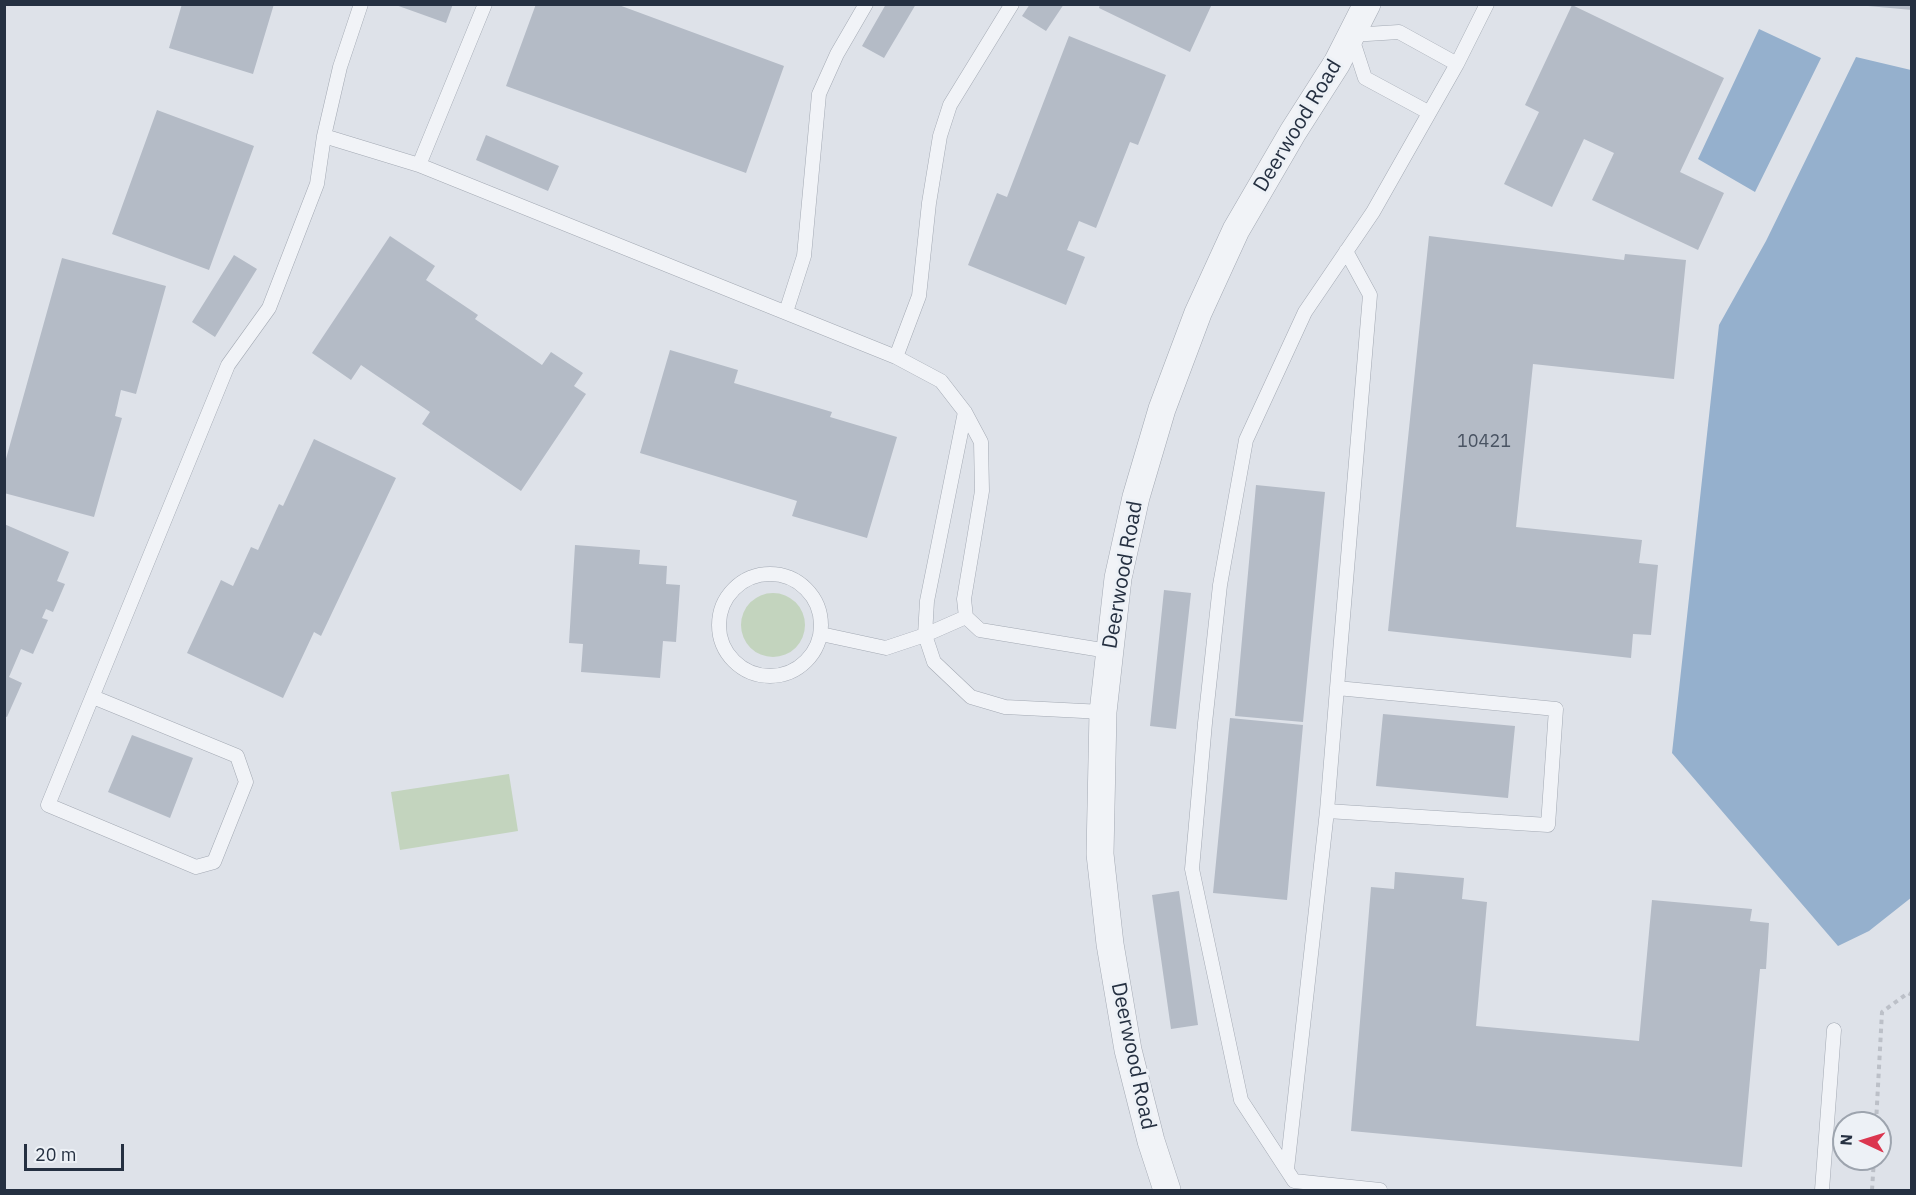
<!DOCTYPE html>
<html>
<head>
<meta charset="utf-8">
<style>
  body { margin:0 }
  #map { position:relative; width:1916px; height:1195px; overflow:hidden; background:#dee2e9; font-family:"IBM Plex Sans",sans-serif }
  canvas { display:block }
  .frame { position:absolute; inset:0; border:6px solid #253041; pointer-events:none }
  .north { position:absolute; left:1832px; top:1111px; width:60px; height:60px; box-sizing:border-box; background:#edf1f6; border:2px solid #9da4ae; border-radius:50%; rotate:274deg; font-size:16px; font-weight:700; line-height:24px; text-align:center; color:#253041 }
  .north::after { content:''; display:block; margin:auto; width:21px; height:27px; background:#db364f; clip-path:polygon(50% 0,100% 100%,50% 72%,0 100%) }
  .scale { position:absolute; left:24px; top:1144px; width:100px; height:27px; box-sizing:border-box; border:3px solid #253041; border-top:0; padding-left:8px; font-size:18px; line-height:21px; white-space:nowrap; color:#253041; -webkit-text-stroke:4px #edf1f6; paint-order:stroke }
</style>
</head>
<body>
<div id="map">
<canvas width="1916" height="1195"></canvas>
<div class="frame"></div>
<div class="north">N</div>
<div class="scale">20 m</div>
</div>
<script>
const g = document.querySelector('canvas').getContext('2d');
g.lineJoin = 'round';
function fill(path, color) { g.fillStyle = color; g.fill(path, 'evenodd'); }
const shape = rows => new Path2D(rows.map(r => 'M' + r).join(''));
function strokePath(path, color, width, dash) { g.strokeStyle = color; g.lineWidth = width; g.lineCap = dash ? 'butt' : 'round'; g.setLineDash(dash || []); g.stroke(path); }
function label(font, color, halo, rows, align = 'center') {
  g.font = font + ' "IBM Plex Sans",sans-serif'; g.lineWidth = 6; g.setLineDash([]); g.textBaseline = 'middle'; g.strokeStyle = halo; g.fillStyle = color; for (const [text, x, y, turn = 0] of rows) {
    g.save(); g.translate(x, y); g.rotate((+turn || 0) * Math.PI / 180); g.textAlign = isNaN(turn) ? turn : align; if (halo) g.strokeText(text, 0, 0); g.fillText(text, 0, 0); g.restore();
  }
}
fill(shape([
  '741 625a32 32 0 1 1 64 0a32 32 0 1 1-64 0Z',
  [509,774,518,831,400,850,391,792]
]), '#c3d4be');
fill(shape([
  [1759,29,1821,58,1755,192,1698,159],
  [1856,57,1911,70,1912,897,1869,931,1838,946,1672,753,1719,325,1766,241]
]), '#95b0cd');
fill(shape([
  [182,4,274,4,253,74,169,48],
  [393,4,453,4,446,23],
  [536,4,616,4,784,66,746,173,506,86],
  [886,4,916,4,884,58,862,46],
  [1030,4,1064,4,1046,31,1022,16],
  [1100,4,1212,4,1190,52,1099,8],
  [1868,4,1912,4,1912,10,1868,6],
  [1572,5,1724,78,1680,172,1724,193,1698,250,1592,200,1614,153,1584,139,1552,207,1504,184,1539,112,1525,105],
  [1069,36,1166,75,1138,145,1130,142,1096,228,1079,221,1067,250,1085,257,1066,305,968,265,997,193,1007,197],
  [157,110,254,146,209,270,112,234],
  [486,135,559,166,548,191,476,160],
  [390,236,435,266,426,280,478,315,475,319,542,365,551,352,583,373,574,386,586,394,521,491,422,424,430,412,361,365,351,380,312,353],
  [1429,236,1624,260,1625,254,1686,260,1674,379,1533,364,1516,527,1642,540,1639,563,1658,565,1651,635,1633,634,1631,658,1388,631],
  [234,255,257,269,215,337,192,322],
  [62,258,166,286,136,394,121,390,115,416,122,418,94,517,4,493,4,466],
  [670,350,738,370,734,383,832,412,830,417,897,437,867,538,792,516,797,501,640,453],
  [314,439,396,478,321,636,314,632,283,698,187,653,221,580,233,586,251,547,258,550,279,504,283,506],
  [1256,485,1325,492,1303,722,1235,716],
  [4,524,69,552,57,581,65,584,53,612,46,609,42,618,48,620,33,654,21,649,9,677,22,683,7,717,4,716],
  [575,545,640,550,639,564,667,566,666,584,680,585,676,642,663,641,660,678,581,672,583,644,569,643],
  [1164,590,1191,593,1176,729,1150,726],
  [1383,714,1515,726,1508,798,1376,786],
  [1230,718,1303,725,1287,900,1213,893],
  [132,735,193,758,170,818,108,792],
  [1395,872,1464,878,1462,899,1487,902,1476,1026,1639,1041,1652,900,1752,909,1750,921,1769,923,1766,969,1760,969,1742,1167,1351,1131,1371,887,1394,889],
  [1179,891,1198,1025,1171,1029,1152,895]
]), '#b4bbc6');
const lane = shape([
  [1428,112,1365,78,1351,35,1399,32,1457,64],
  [324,136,419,165,896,357,941,381,965,412,981,442,982,491,964,599,966,617,980,630,1108,651],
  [419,165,485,4],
  [786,312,804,256,819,94,837,54,866,4],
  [896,357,919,296,929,203,940,136,950,105,1012,4],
  [965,412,927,601,925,635,934,662,971,697,1005,707,1103,712],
  '719 625a51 51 0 1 1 102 0a51 51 0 1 1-102 0Z',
  [821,634,886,648,925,635,966,617],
  [93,697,237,756,246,782,214,862,196,867,48,805,228,365,269,308,317,184,324,136,340,67,361,4],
  [1327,811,1337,688],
  [1287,1169,1327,811,1548,825,1556,709,1337,688,1370,295,1346,251],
  [1380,1190,1294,1181,1241,1100,1192,869,1205,723,1220,585,1246,440,1305,312,1373,212,1457,64,1487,4],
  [1822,1190,1834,1030]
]);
const street = shape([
  [1167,1190,1151,1141,1128,1050,1110,944,1100,854,1103,712,1118,578,1136,497,1162,409,1198,313,1236,230,1293,132,1337,63,1367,4]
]);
strokePath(lane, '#a3a9b3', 15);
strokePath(street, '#a3a9b3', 28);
strokePath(shape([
  [1876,1123,1882,1012,1908,993,1912,995],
  [1872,1190,1874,1159]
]), '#bcc0c8', 4, [4.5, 4.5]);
strokePath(lane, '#f1f3f7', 14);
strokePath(street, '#f1f3f7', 27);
label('18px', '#495362', null, [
  ["10421",1484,442]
]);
label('21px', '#253041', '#edf1f6', [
  ["Deerwood Road",1298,126,-59],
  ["Deerwood Road",1123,575,-80],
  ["Deerwood Road",1133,1056,78]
]);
</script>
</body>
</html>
